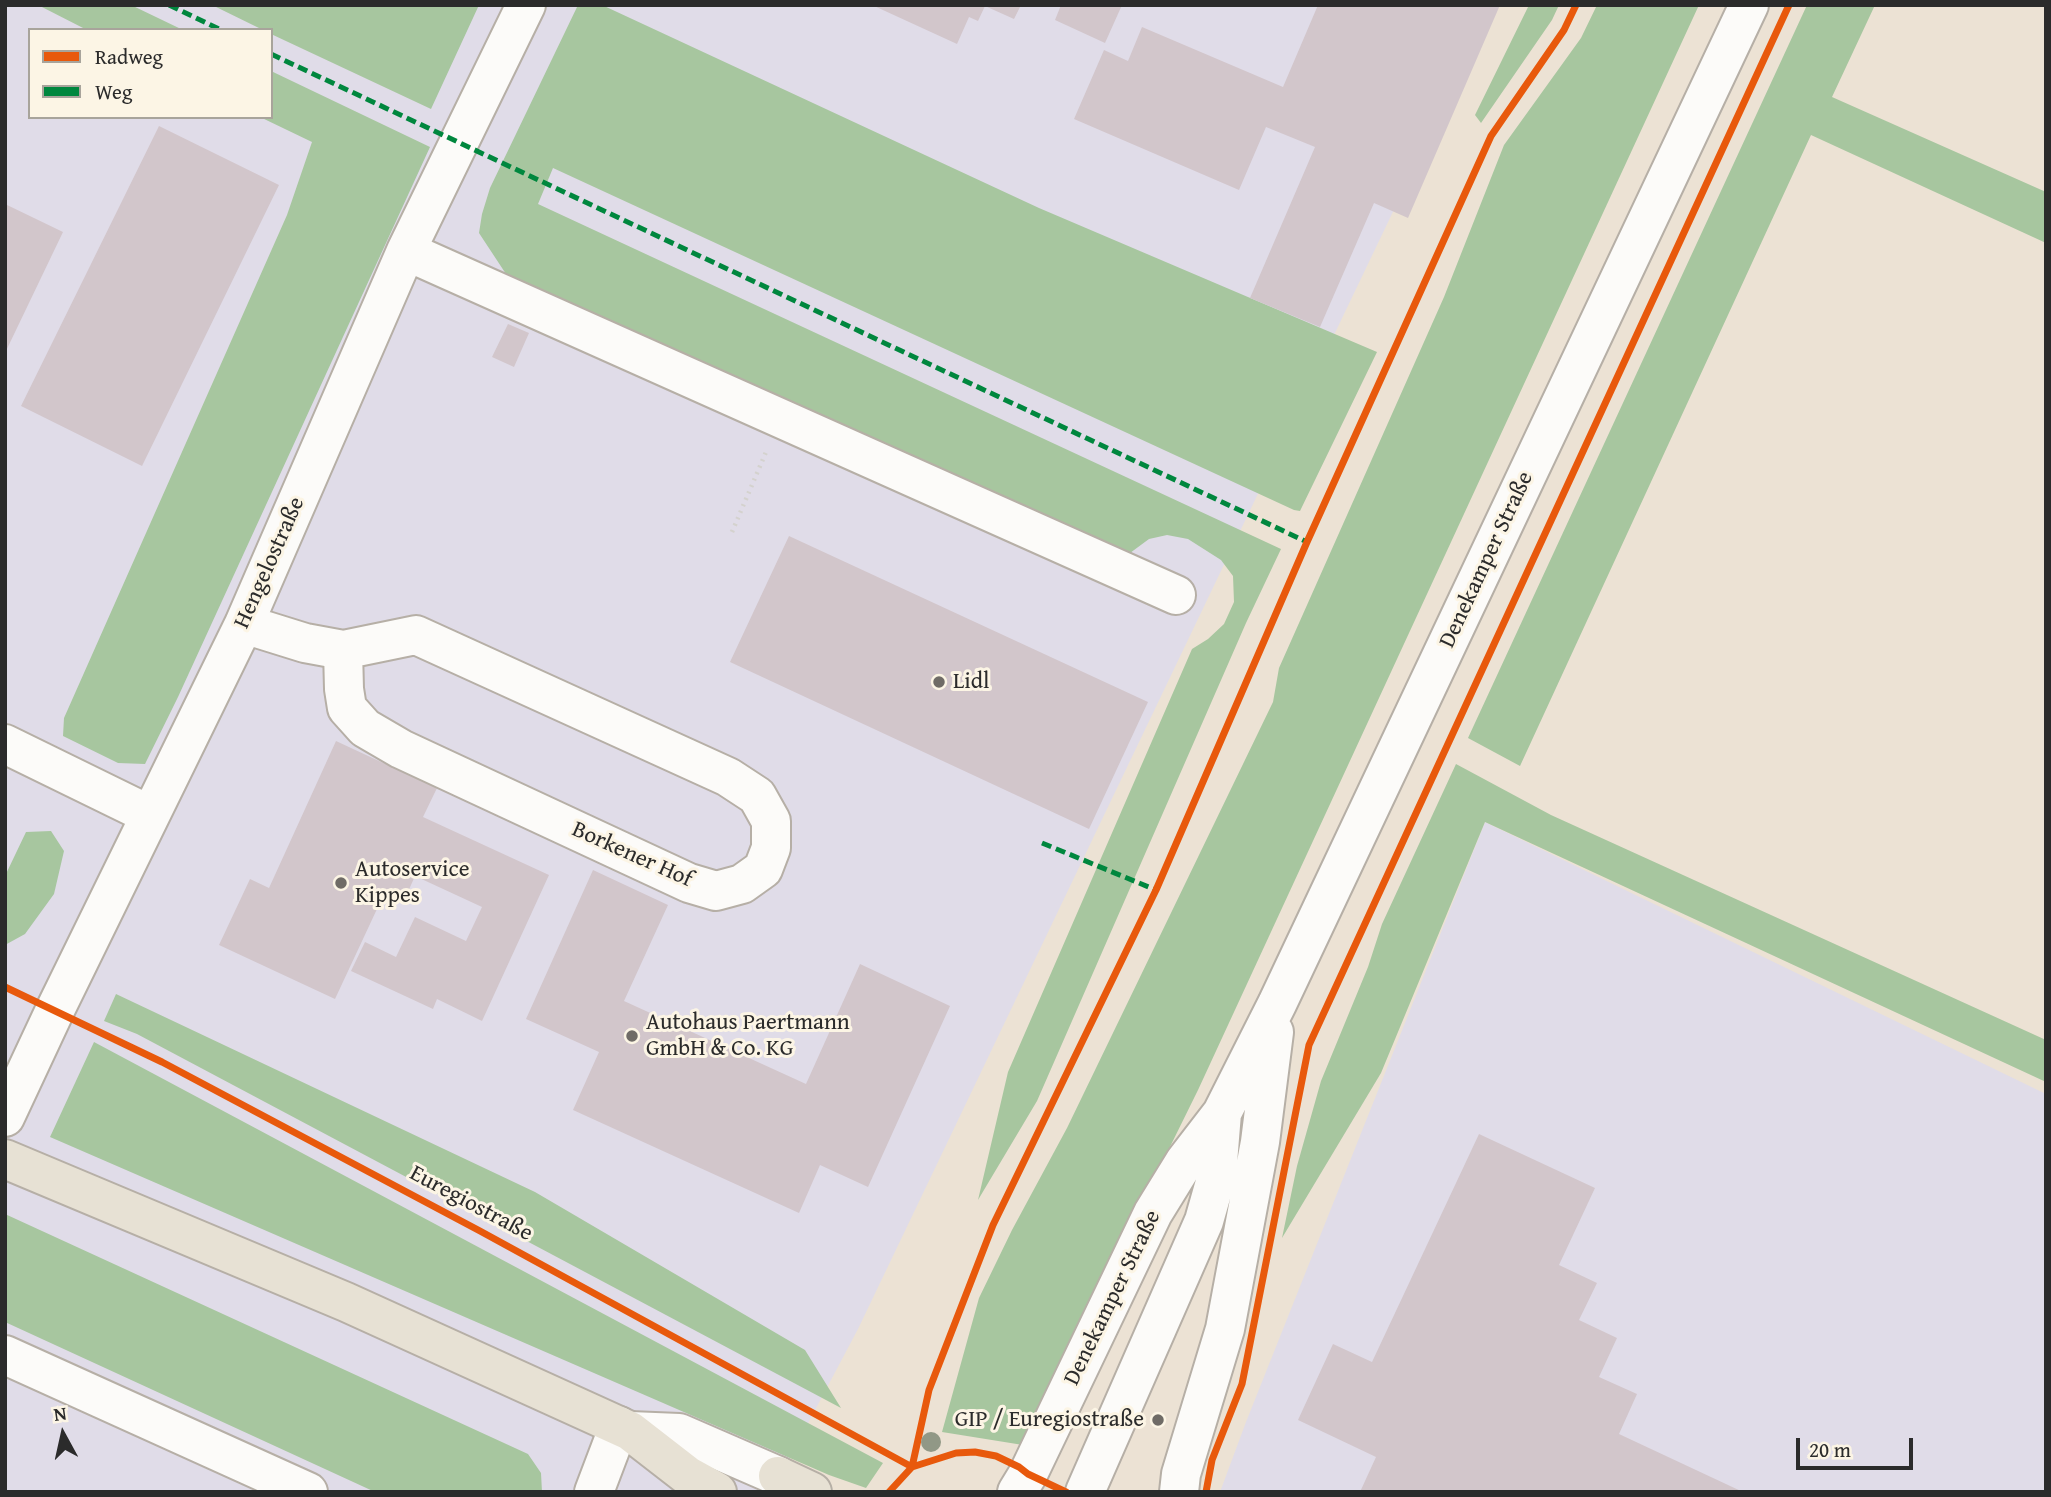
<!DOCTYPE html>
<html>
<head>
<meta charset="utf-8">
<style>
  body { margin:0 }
  #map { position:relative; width:2051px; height:1497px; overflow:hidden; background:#ece2d4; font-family:"Gentium Book Plus",serif }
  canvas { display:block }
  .frame { position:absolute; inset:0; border:7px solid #2b2b2b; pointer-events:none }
  .legend { position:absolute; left:28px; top:28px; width:245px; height:91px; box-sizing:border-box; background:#fcf5e5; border:2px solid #a8a49b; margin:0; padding:9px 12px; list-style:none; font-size:21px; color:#2b2b2b }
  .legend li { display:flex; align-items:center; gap:14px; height:35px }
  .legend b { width:35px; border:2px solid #a8a49b }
  .north { position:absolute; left:28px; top:1399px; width:70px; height:70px; -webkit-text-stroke:5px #fcf5e5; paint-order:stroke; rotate:352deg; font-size:19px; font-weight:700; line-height:28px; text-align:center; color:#2b2b2b }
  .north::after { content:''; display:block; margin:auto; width:24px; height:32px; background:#2b2b2b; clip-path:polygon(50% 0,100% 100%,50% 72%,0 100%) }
  .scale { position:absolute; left:1796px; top:1438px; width:117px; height:32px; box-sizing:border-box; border:4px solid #2b2b2b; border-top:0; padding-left:9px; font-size:21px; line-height:24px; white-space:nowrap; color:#2b2b2b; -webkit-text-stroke:5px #fcf5e5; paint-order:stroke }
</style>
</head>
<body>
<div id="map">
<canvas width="2051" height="1497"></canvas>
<div class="frame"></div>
<ul class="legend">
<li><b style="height:9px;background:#e8590c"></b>Radweg</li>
<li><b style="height:9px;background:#00873e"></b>Weg</li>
</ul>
<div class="north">N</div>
<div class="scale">20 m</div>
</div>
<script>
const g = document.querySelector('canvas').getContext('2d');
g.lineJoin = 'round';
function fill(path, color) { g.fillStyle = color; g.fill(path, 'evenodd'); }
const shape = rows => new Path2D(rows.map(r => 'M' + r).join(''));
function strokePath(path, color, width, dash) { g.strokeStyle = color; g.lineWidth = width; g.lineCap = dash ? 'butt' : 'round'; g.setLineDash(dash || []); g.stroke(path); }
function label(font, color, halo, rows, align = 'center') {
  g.font = font + ' "Gentium Book Plus",serif'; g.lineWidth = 6; g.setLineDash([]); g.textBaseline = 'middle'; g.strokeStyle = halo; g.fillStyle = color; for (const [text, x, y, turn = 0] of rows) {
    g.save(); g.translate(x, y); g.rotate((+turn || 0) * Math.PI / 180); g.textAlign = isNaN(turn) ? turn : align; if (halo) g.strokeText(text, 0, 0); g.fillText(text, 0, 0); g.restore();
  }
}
fill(shape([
  [5,5,1492,5,858,1329,787,1463,758,1492,5,1492],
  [30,30,271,30,271,117,30,117],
  [1485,822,2046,1094,2046,1492,1220,1492,1246,1422]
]), '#e0dce8');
fill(shape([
  [38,5,131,5,183,30,87,30],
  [212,5,479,5,431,109,271,34,271,30,263,30],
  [578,5,602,5,1039,208,1377,352,1300,511,1294,510,553,168,538,204,1281,549,1246,623,1037,1101,978,1200,1008,1072,1192,649,1208,639,1224,624,1234,602,1233,576,1221,560,1188,539,1167,535,1149,539,1130,553,1118,553,506,274,479,233,482,214,490,188],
  [1529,5,1559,5,1552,20,1481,123,1475,115],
  [1597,5,1699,5,1198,1090,1023,1445,942,1432,979,1298,1012,1230,1067,1128,1273,702,1279,668,1444,297,1504,145,1581,38],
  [1807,5,1875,5,1832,97,2046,192,2046,243,1811,135,1520,766,1468,738],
  [271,71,430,147,178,697,145,764,118,763,63,736,64,718,287,215,312,142,260,117,271,117],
  [1456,764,1551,815,2046,1040,2046,1082,1485,822,1381,1073,1282,1238,1297,1166,1321,1081,1368,967,1382,924],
  [51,831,64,851,54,894,25,934,5,945,5,876,26,832],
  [116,994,535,1192,805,1350,841,1408,137,1034,104,1021],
  [94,1042,883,1463,866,1488,829,1475,50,1137],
  [5,1214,528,1454,541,1473,542,1492,375,1492,5,1322]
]), '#a7c69f');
fill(shape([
  [872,5,1021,5,1014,19,985,6,978,21,969,17,957,44],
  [1061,5,1122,5,1105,43,1055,20],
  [1318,5,1500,5,1408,218,1374,203,1320,327,1250,298,1315,147,1266,127,1239,190,1074,119,1104,50,1128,61,1142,27,1283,87],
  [159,126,279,185,142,466,21,406],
  [5,204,63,232,5,353],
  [508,324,529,333,514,367,492,357],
  [789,536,1148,702,1089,829,730,662],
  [336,741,437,788,423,817,549,875,482,1021,437,999,433,1009,351,971,365,942,396,957,415,917,466,941,482,907,415,876,403,903,384,894,335,999,219,945,250,879,269,888],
  [593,870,668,905,624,1001,806,1084,860,964,950,1006,868,1187,820,1165,799,1213,573,1110,599,1052,526,1019],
  [1479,1134,1595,1188,1559,1265,1597,1283,1579,1320,1617,1338,1599,1377,1637,1394,1619,1434,1743,1492,1360,1492,1376,1457,1298,1420,1333,1344,1372,1362]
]), '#d2c6cb');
const minor = shape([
  [406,251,1176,595],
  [244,624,305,643,343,650,344,689,347,708,365,728,401,749,689,883,716,891,742,884,763,869,771,848,771,821,757,796,728,777,416,635,343,650],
  [5,744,150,815],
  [5,1117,55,1010,244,624,406,251,526,5],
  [5,1355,308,1492],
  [630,1431,679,1433,778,1476],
  [594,1492,619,1426],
  [1017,1492,1028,1474,1153,1213,1185,1161,1222,1113,1277,1004,1749,5],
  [1085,1492,1204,1221,1217,1175,1222,1113],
  [1179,1492,1181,1474,1225,1329,1260,1142,1274,1032]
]);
const major = shape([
  [5,1159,346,1302,630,1431,688,1476,717,1492],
  [778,1476,812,1492]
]);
strokePath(minor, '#b6afa6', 42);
strokePath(major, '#b6afa6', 42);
strokePath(shape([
  [732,532,766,452]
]), '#d4d2ce', 4.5, [2, 5]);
strokePath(minor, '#fcfbf9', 38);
strokePath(major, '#e7e1d4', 38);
strokePath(shape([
  [169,5,221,30],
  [271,54,1307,542],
  [1042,843,1156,890]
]), '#00873e', 5, [10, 5]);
strokePath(shape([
  [5,987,162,1062,480,1231,912,1467,956,1453,975,1452,996,1456,1019,1467,1028,1474,1066,1492],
  [889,1492,912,1467,929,1390,993,1225,1156,890,1307,542,1491,136,1564,30,1576,5],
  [1206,1492,1212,1460,1242,1384,1309,1045,1789,5]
]), '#e8590c', 7);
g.fillStyle = '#919886';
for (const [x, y] of [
  [931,1442]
]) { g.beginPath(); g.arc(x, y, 10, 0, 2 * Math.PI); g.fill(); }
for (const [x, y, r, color] of [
  [939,682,7,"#6f6b66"],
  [341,883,7,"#6f6b66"],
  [632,1036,7,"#6f6b66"],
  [1158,1420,7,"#6f6b66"]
]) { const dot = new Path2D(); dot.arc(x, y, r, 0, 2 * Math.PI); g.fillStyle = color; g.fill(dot); strokePath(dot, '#fcf5e5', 2.5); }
label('23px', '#2b2b2b', '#fcf5e5', [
  ["Denekamper Straße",1487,560,-65],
  ["Hengelostraße",270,563,-66],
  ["Borkener Hof",632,855,24],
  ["Euregiostraße",471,1204,28],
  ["Denekamper Straße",1113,1298,-64]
]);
label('23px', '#2b2b2b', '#fcf5e5', [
  ["Lidl",953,682],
  ["Autoservice",355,870],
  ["Kippes",355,896],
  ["Autohaus Paertmann",646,1023],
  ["GmbH & Co. KG",646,1049],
  ["GIP / Euregiostraße",1144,1420,"right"]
], 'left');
</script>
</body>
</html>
